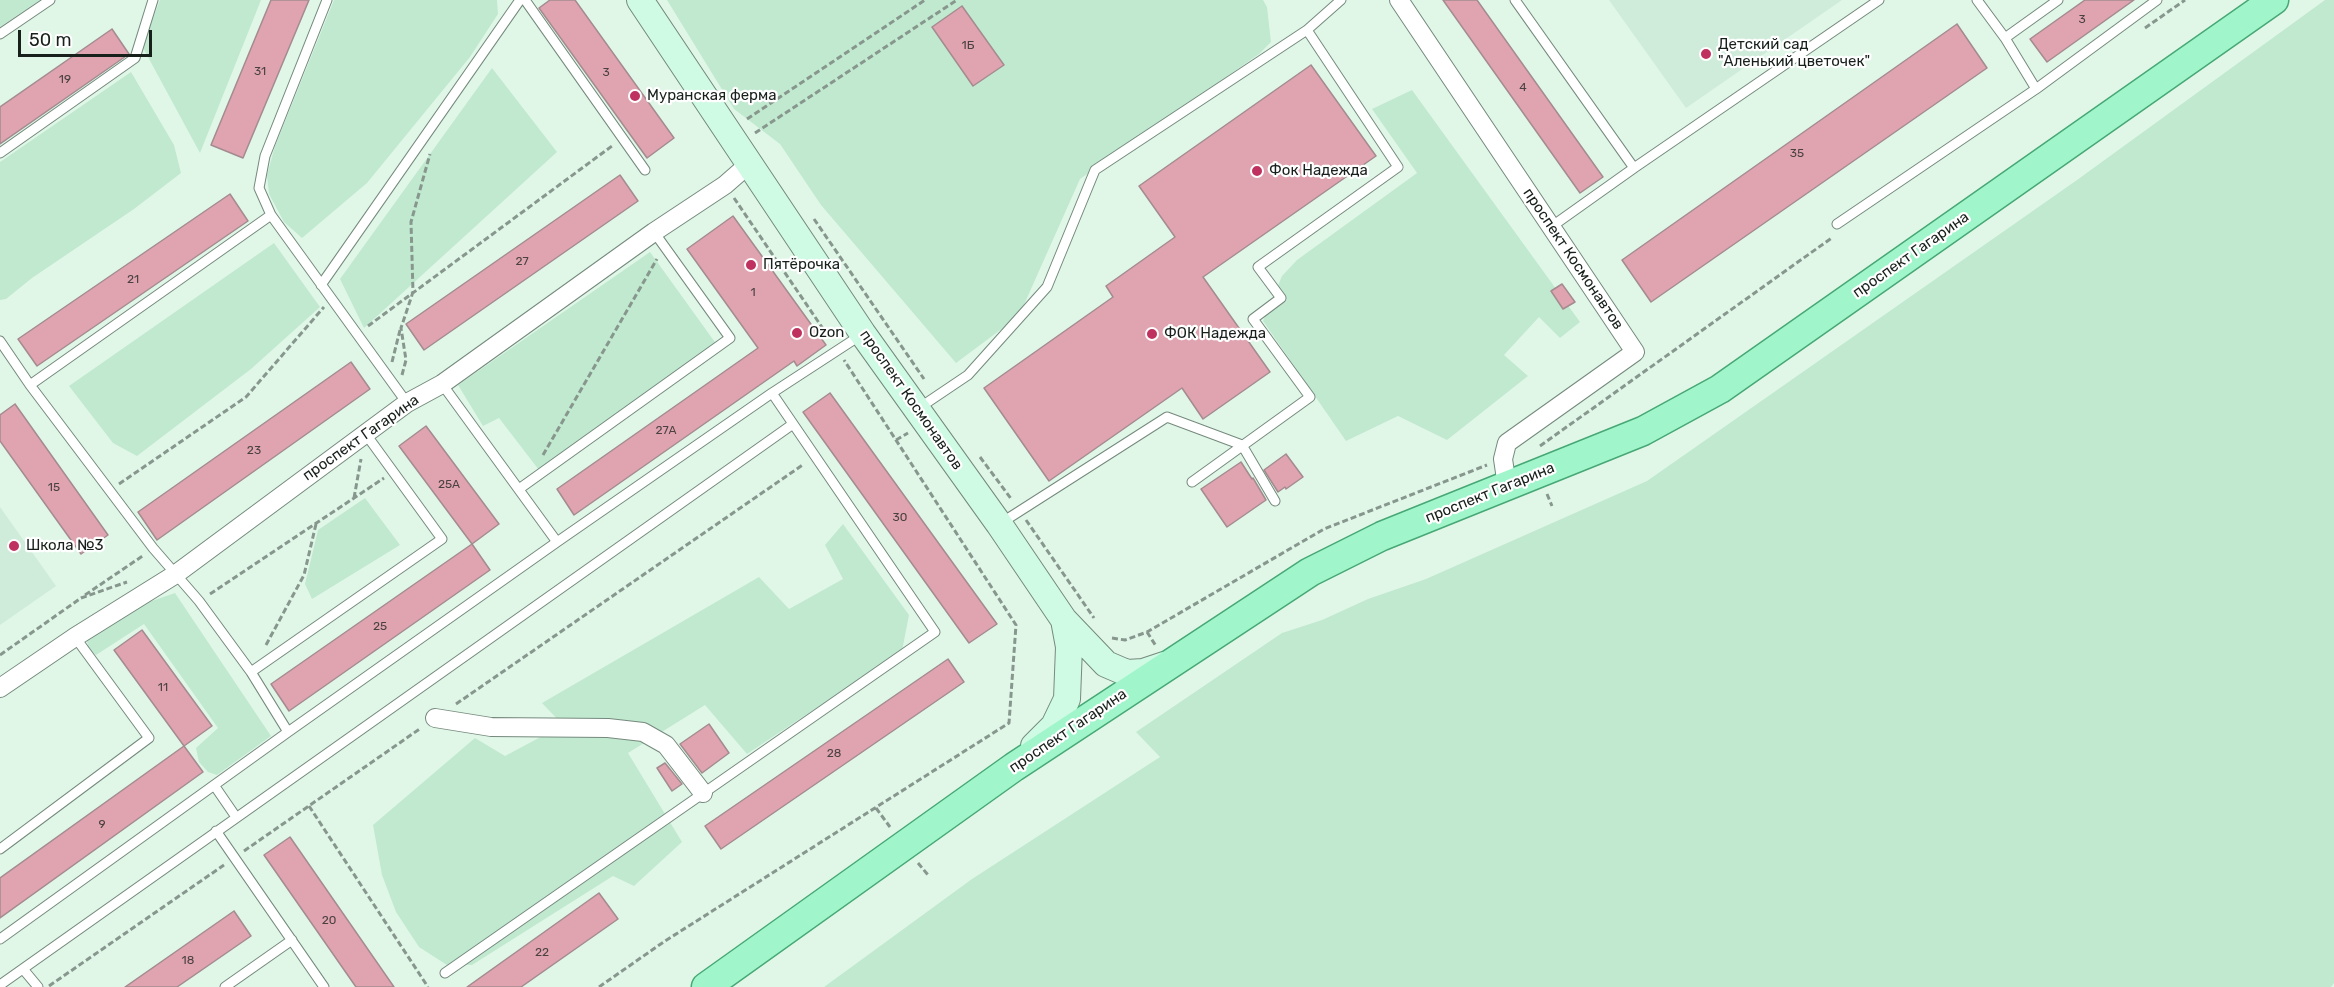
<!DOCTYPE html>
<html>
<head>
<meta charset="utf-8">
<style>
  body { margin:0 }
  #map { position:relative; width:2334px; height:987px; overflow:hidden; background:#e0f7e8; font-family:Rubik,sans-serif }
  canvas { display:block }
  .scale { position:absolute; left:18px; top:30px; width:134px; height:27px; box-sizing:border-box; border:3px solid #18201b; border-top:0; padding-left:8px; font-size:18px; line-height:21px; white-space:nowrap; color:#18201b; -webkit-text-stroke:4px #fff; paint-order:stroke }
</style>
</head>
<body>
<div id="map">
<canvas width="2334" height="987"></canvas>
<div class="scale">50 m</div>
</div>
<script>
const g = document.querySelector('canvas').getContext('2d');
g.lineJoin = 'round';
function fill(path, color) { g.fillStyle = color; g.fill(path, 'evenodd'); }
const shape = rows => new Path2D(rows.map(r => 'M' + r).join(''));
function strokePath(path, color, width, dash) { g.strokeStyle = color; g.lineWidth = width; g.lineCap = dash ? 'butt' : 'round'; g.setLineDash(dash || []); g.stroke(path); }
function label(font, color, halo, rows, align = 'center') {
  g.font = font + ' Rubik,sans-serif'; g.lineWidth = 4.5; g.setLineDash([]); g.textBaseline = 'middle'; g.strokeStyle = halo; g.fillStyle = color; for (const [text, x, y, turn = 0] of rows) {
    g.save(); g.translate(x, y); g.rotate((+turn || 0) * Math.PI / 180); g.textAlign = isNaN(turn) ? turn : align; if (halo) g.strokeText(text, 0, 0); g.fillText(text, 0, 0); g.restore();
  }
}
fill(shape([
  [1609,0,1842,0,1686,108],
  [0,507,56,586,0,625]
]), '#ceecd9');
fill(shape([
  [0,0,40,0,0,27],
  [160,0,261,0,200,153,142,46],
  [334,0,497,0,498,14,470,57,367,183,302,238,284,222,269,194,267,175,275,146],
  [667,0,1263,0,1267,7,1271,42,1259,54,1080,179,1019,316,956,363,821,205,780,144,734,109],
  [2325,0,2334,0,2334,983,2331,987,824,987,972,879,1160,757,1136,732,1282,633,1322,620,1368,599,1426,579,1647,481,2077,180],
  [492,68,557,152,364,328,340,279],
  [131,72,174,145,181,173,134,209,32,278,6,299,0,300,0,162],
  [1412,90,1580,322,1560,338,1539,317,1504,355,1528,376,1447,440,1398,416,1346,441,1263,321,1282,276,1297,260,1417,173,1372,109],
  [274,243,320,307,251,369,137,456,113,443,69,386],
  [650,252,717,345,539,470,499,418,483,426,458,385],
  [365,498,400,545,312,599,305,584,318,530],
  [843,524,909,615,902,651,747,754,705,705,628,753,682,842,634,886,613,876,472,965,447,965,419,947,396,912,382,875,373,825,475,738,505,756,563,725,542,703,759,577,789,609,843,579,825,545],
  [175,593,271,736,217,775,208,772,199,762,196,748,218,728,144,624,96,655,89,649,86,638,140,605]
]), '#c1e9d0');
const building = shape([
  [271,0,309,0,243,158,211,145,271,0],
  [550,0,575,0,674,138,647,158,539,8,550,0],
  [1443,0,1477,0,1603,177,1580,193,1443,0],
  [2085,0,2134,0,2047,62,2030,39,2085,0],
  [962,6,1004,65,973,86,932,27,962,6],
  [1957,24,1987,68,1651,302,1622,260,1957,24],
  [112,29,129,54,0,144,0,107,112,29],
  [1311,65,1376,156,1203,277,1270,372,1203,419,1182,388,1049,481,984,388,1113,297,1106,286,1175,237,1139,186,1311,65],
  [620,175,638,201,424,350,406,324,620,175],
  [230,194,248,221,37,366,18,339,230,194],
  [733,216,826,345,797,366,794,361,574,515,557,489,758,348,687,249,733,216],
  [1562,284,1575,302,1563,309,1551,291,1562,284],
  [351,362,370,389,157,540,138,512,351,362],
  [830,393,997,624,969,643,803,412,830,393],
  [15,404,108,535,81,554,0,441,0,415,15,404],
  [426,426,499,524,472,544,399,446,426,426],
  [1286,454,1303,477,1286,489,1285,487,1278,492,1264,470,1286,454],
  [1241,462,1252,479,1253,478,1266,500,1227,527,1201,489,1241,462],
  [472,544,490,570,289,711,271,684,472,544],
  [142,630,212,726,184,746,114,650,142,630],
  [948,659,964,682,721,849,705,826,948,659],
  [709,724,729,753,702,773,680,744,709,724],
  [184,746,203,772,0,918,0,878,184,746],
  [665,763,682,784,672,791,657,768,665,763],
  [290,837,394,987,356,987,264,855,290,837],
  [599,893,618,919,521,987,467,987,599,893],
  [234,911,251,936,177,987,125,987,234,911]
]);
fill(building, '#dfa4af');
strokePath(building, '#a48b90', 1.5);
const lane = shape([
  [327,0,265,156,259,188,271,215,407,403],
  [525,0,645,170],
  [1515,0,1634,168,1551,227],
  [1977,0,2005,38,2036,89],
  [0,34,50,0],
  [2005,38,2058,0],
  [0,153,135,58,153,0],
  [1634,168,1879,0],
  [1837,224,2036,89,2157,0],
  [321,285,520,0],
  [0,341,30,385,153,548,199,601,251,672,288,732,557,542],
  [442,384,557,542,772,393,861,335],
  [30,385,271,215],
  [919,408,968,375,1047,287,1095,170,1307,30,1341,0],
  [1192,482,1310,397,1253,319,1281,298,1258,267,1398,167,1307,30],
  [519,489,730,338,654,232],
  [1001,523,1167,417,1242,445,1275,501],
  [251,672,442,539,365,433],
  [214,785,236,817],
  [216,831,324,987],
  [0,849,149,738,75,637],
  [0,939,288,732],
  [23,969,38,987],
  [445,973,935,632,772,393],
  [0,985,793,424],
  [225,987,292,940]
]);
const street = shape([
  [1399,0,1635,352,1507,443,1503,459,1507,486],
  [0,688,75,637,176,574,407,403,442,384,654,232,725,185,749,164],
  [435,718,491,727,608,728,643,732,666,745,703,793]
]);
const secondary = shape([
  [640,0,863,334,999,524,1064,620,1106,664,1127,673,1143,672,1164,665],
  [1034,746,1054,726,1067,699,1069,647,1064,620]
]);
const primary = shape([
  [706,987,1014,767,1310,572,1382,536,1643,431,1720,389,2274,0]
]);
strokePath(lane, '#758a7d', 11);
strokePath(street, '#758a7d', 20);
strokePath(secondary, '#758a7d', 28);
strokePath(primary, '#47a775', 31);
strokePath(shape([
  [2145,28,2185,0],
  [747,119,925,0],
  [755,133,957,0],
  [734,198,830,339],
  [814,219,924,379],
  [368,326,612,146],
  [392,362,400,330],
  [402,375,406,360,401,328,413,292,411,222,430,154],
  [896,440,908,433],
  [1540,446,1833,237],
  [543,455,657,259],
  [980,457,1012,500],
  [119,484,246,397,324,307],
  [1547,494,1552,506],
  [354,498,361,459],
  [1026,520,1094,618],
  [210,594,384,478],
  [85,595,144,555],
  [1147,632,1156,646],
  [1112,638,1125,640,1147,632,1324,529,1487,465],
  [266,645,304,575,316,524],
  [0,655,81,598,127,582],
  [456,704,804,464],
  [309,806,428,987],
  [876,808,890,827],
  [244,851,421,728],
  [918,863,928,875],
  [49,986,224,865],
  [599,987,665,941,1009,723,1016,625,844,360]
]), '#87978d', 3, [6, 3]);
strokePath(lane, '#fff', 9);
strokePath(street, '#fff', 18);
strokePath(secondary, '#cffae4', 26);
strokePath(primary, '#a0f6ca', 28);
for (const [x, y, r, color] of [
  [1706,54,6,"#bf315f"],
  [635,96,6,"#bf315f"],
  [1257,171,6,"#bf315f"],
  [751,265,6,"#bf315f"],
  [797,333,6,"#bf315f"],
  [1152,334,6,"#bf315f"],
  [14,546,6,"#bf315f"]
]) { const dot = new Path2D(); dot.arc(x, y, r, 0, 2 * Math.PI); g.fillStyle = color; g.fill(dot); strokePath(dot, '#fff', 2); }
label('12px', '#4a4140', null, [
  ["3",2082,20],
  ["1Б",968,46],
  ["31",260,72],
  ["3",606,73],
  ["19",65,80],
  ["4",1523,88],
  ["35",1797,154],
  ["27",522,262],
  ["21",133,280],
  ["1",753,293],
  ["27А",666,431],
  ["23",254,451],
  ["25А",449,485],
  ["15",54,488],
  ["30",900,518],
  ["25",380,627],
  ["11",163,688],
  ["28",834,754],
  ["9",102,825],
  ["20",329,921],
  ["22",542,953],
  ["18",188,961]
]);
label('15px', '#18201b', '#fff', [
  ["Детский сад",1718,45],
  ["\"Аленький цветочек\"",1718,62],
  ["Муранская ферма",647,96],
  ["Фок Надежда",1269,171],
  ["Пятёрочка",763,265],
  ["Ozon",809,333],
  ["ФОК Надежда",1164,334],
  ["Школа №3",26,546]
], 'left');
label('15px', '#18201b', '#fff', [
  ["проспект Гагарина",1911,255,-35],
  ["проспект Космонавтов",1573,259,56],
  ["проспект Космонавтов",911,400,55],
  ["проспект Гагарина",361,438,-35],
  ["проспект Гагарина",1490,493,-22],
  ["проспект Гагарина",1068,731,-34]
]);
</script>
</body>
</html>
